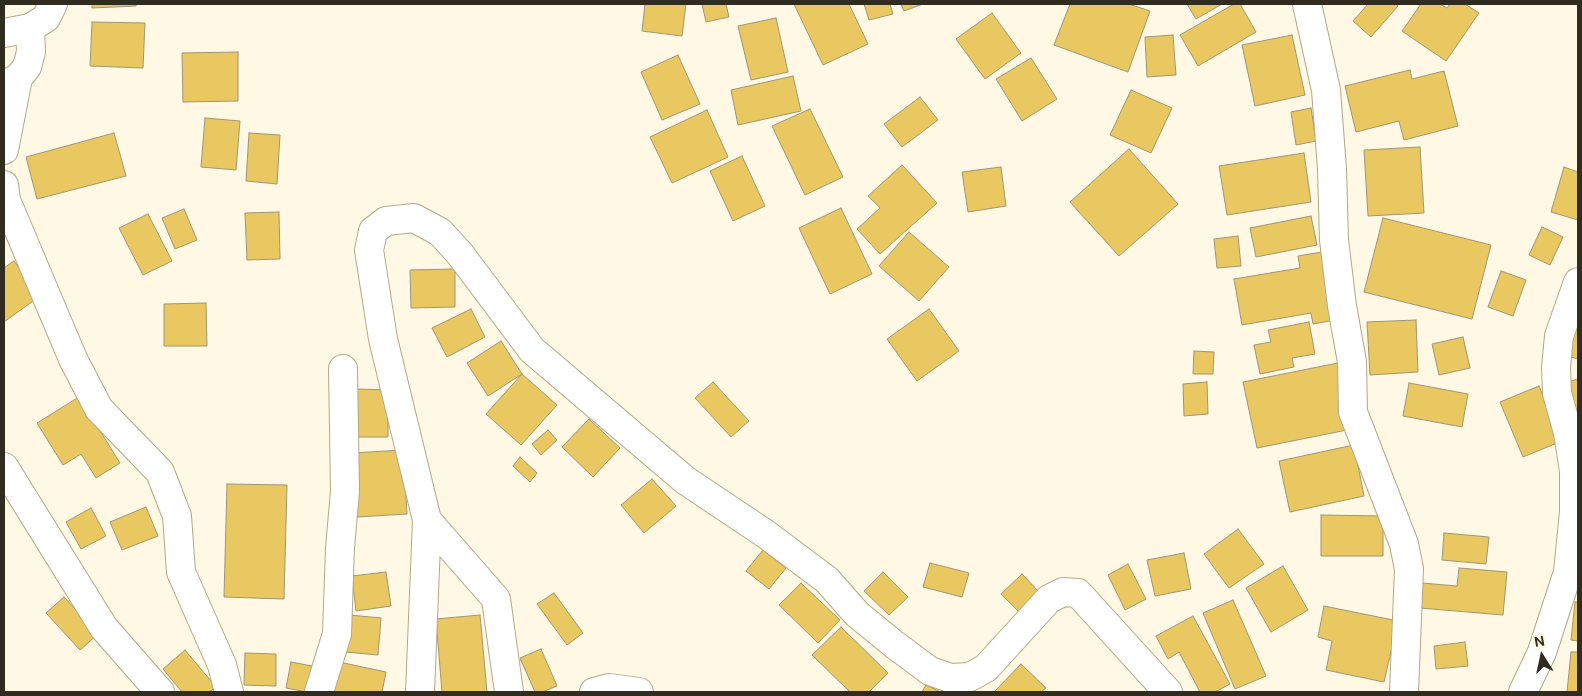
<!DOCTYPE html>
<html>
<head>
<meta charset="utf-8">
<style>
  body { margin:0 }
  #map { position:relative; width:1582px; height:696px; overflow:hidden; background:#fff8e4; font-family:"DM Sans",sans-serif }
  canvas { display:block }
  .frame { position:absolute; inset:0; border:5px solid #302c1f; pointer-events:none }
  .north { position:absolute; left:1517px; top:631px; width:50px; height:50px; -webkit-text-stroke:4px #fff8e4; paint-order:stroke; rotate:350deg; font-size:14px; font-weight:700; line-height:20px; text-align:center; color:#302c1f }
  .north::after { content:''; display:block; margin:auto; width:18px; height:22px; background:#302c1f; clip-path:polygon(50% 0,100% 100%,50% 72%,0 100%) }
</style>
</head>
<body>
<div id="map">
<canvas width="1582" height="696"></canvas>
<div class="frame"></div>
<div class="north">N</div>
</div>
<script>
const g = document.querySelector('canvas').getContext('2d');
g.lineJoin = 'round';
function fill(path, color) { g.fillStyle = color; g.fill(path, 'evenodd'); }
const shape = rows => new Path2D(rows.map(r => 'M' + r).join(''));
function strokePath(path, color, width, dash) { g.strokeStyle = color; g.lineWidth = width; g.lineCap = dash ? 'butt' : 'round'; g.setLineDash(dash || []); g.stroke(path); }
const building = shape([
  [92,4,136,4,136,6,92,8,92,4],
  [645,4,686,4,682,36,642,31,645,4],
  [702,4,726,4,729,17,706,22,702,4],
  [794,4,849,4,868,44,823,65,794,4],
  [864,4,890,4,893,14,869,20,864,4],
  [901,4,923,4,904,11,901,4],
  [1070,4,1129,4,1150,11,1128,72,1054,45,1070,4],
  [1187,4,1222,4,1196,19,1187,4],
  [1234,4,1240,4,1256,32,1198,66,1180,35,1234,4],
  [1368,4,1395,4,1398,6,1371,37,1353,21,1368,4],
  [1421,4,1440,4,1447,8,1450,4,1465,4,1479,13,1446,61,1402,31,1421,4],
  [992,13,1021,53,985,79,956,39,992,13],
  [776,18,788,72,751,80,738,26,776,18],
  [92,22,145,23,143,68,90,66,92,22],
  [1173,35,1176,75,1147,77,1145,37,1173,35],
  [1292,35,1305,95,1255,106,1242,45,1292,35],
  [238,52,238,101,183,102,182,53,238,52],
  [678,55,700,104,662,120,641,72,678,55],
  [1031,58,1057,99,1022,121,996,79,1031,58],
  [1410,70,1412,79,1444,71,1458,126,1404,140,1399,121,1356,132,1345,86,1410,70],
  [793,76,801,111,738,125,731,90,793,76],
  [1131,90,1172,108,1151,153,1110,135,1131,90],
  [920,97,938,120,902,147,884,124,920,97],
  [1311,108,1316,141,1296,145,1291,112,1311,108],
  [810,109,843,177,805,195,772,126,810,109],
  [707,110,728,157,672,183,650,137,707,110],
  [205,118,240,121,236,170,201,167,205,118],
  [114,133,126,176,37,199,26,157,114,133],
  [249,133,280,135,277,184,246,181,249,133],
  [1420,147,1424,213,1368,216,1364,150,1420,147],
  [1129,149,1178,204,1119,256,1070,202,1129,149],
  [1304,153,1311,202,1227,215,1219,166,1304,153],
  [742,156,765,206,733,221,710,171,742,156],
  [902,165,937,203,880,254,857,229,880,208,868,196,902,165],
  [1001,167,1006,206,968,212,962,172,1001,167],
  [1564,167,1578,172,1578,220,1551,212,1564,167],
  [841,208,872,274,830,294,799,228,841,208],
  [184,209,197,240,175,249,162,218,184,209],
  [279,212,280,259,247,260,245,213,279,212],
  [148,214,172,261,143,275,119,228,148,214],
  [1311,216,1317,245,1256,257,1250,228,1311,216],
  [1383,218,1491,245,1472,319,1364,292,1383,218],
  [1542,227,1563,237,1550,265,1529,255,1542,227],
  [909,232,949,267,919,301,879,266,909,232],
  [1238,236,1241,266,1217,268,1214,239,1238,236],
  [1322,252,1335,320,1313,324,1311,313,1242,325,1234,279,1300,268,1298,256,1322,252],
  [14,261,40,296,4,322,4,268,14,261],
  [455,269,455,307,411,308,410,270,455,269],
  [1501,271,1526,280,1513,316,1488,307,1501,271],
  [206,303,207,346,164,346,164,304,206,303],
  [471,309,485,337,447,357,432,328,471,309],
  [929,309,959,351,917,381,887,339,929,309],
  [1578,317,1578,359,1568,356,1578,317],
  [1416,320,1418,372,1370,375,1367,322,1416,320],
  [1309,322,1315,354,1292,358,1294,367,1260,374,1254,345,1271,342,1268,330,1309,322],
  [1463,337,1470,368,1439,375,1432,344,1463,337],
  [501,341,522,374,488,396,467,363,501,341],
  [1194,351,1214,352,1213,374,1193,374,1194,351],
  [1338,363,1352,429,1257,448,1243,382,1338,363],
  [522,374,557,405,521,445,486,414,522,374],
  [1578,379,1578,419,1567,382,1578,379],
  [713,382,749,421,731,437,695,398,713,382],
  [1207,382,1208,414,1184,416,1183,384,1207,382],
  [1409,383,1468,394,1462,427,1403,416,1409,383],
  [1539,386,1562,441,1523,457,1500,402,1539,386],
  [355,389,388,390,388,437,354,437,355,389],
  [79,397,120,463,96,478,81,454,63,465,37,423,79,397],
  [589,419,620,448,593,477,562,447,589,419],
  [548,430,557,440,541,455,532,444,548,430],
  [1354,445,1364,496,1290,512,1279,461,1354,445],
  [403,450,407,514,356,517,352,453,403,450],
  [520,457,537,473,530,482,513,466,520,457],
  [652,479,676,506,644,533,621,505,652,479],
  [227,484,287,485,284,599,224,597,227,484],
  [146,507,158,536,122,550,110,522,146,507],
  [91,508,106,536,81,549,66,522,91,508],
  [1321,515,1383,516,1383,556,1321,556,1321,515],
  [1238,529,1264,564,1229,588,1204,554,1238,529],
  [1444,533,1489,537,1486,564,1442,560,1444,533],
  [763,550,786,568,769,589,746,571,763,550],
  [1184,553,1191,589,1155,596,1147,560,1184,553],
  [930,563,969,573,962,597,923,587,930,563],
  [1128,564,1146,599,1125,610,1108,575,1128,564],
  [1283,566,1308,610,1271,632,1246,588,1283,566],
  [1459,568,1507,572,1503,615,1420,608,1422,583,1457,586,1459,568],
  [386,572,391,606,356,611,352,576,386,572],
  [883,572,908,597,889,615,864,591,883,572],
  [1022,574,1040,593,1020,613,1001,594,1022,574],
  [801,583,840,620,818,643,779,605,801,583],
  [554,593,583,633,567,645,537,604,554,593],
  [64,597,98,634,80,650,46,613,64,597],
  [1233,600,1266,676,1235,689,1203,613,1233,600],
  [1575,602,1578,602,1578,641,1571,640,1575,602],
  [1324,606,1398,621,1384,682,1326,670,1332,641,1318,637,1324,606],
  [350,615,381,618,378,655,346,652,350,615],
  [480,615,487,692,442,692,436,619,480,615],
  [1193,616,1230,684,1215,692,1200,692,1179,652,1168,659,1156,636,1193,616],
  [841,627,888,673,869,692,850,692,812,655,841,627],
  [1465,642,1468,666,1436,669,1434,646,1465,642],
  [541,649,557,686,542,692,535,692,520,658,541,649],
  [185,650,216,687,209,692,182,692,163,669,185,650],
  [1571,652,1578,652,1578,692,1567,692,1571,652],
  [245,653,276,654,276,686,244,685,245,653],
  [291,662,312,666,307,692,286,688,291,662],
  [339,662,386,672,382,692,333,692,339,662],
  [1021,664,1046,688,1041,692,994,692,1021,664],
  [926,685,941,692,922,692,926,685]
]);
fill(building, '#e9c862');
strokePath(building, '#a09575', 1);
const street = shape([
  [1307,4,1326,90,1332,169,1334,240,1342,306,1352,362,1353,412,1404,544,1409,569,1404,692],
  [4,85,18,78,27,67,31,52,30,28],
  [4,150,18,78],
  [4,185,6,200,73,359,99,409,160,472,177,516,181,572,222,665,229,692],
  [4,467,104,628,160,692],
  [319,692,337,634,340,548,345,491,343,369],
  [420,692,427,520],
  [509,692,496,599,427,520,383,339,369,250,373,231,386,221,414,218,440,232,460,254,532,350,685,480,767,535,827,580,857,614,895,645,930,671,950,678,970,677,986,668,1049,599,1063,592,1078,593,1168,692],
  [594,692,609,688,639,692],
  [1523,692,1542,652,1568,572,1574,512,1574,471,1568,433,1557,393,1556,367,1559,336,1578,282]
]);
const secondary = shape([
  [4,33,30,28,46,18,53,4]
]);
strokePath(street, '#b3a887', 30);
strokePath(secondary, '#b3a887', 30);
strokePath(street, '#fff', 28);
strokePath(secondary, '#fff', 28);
</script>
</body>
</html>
